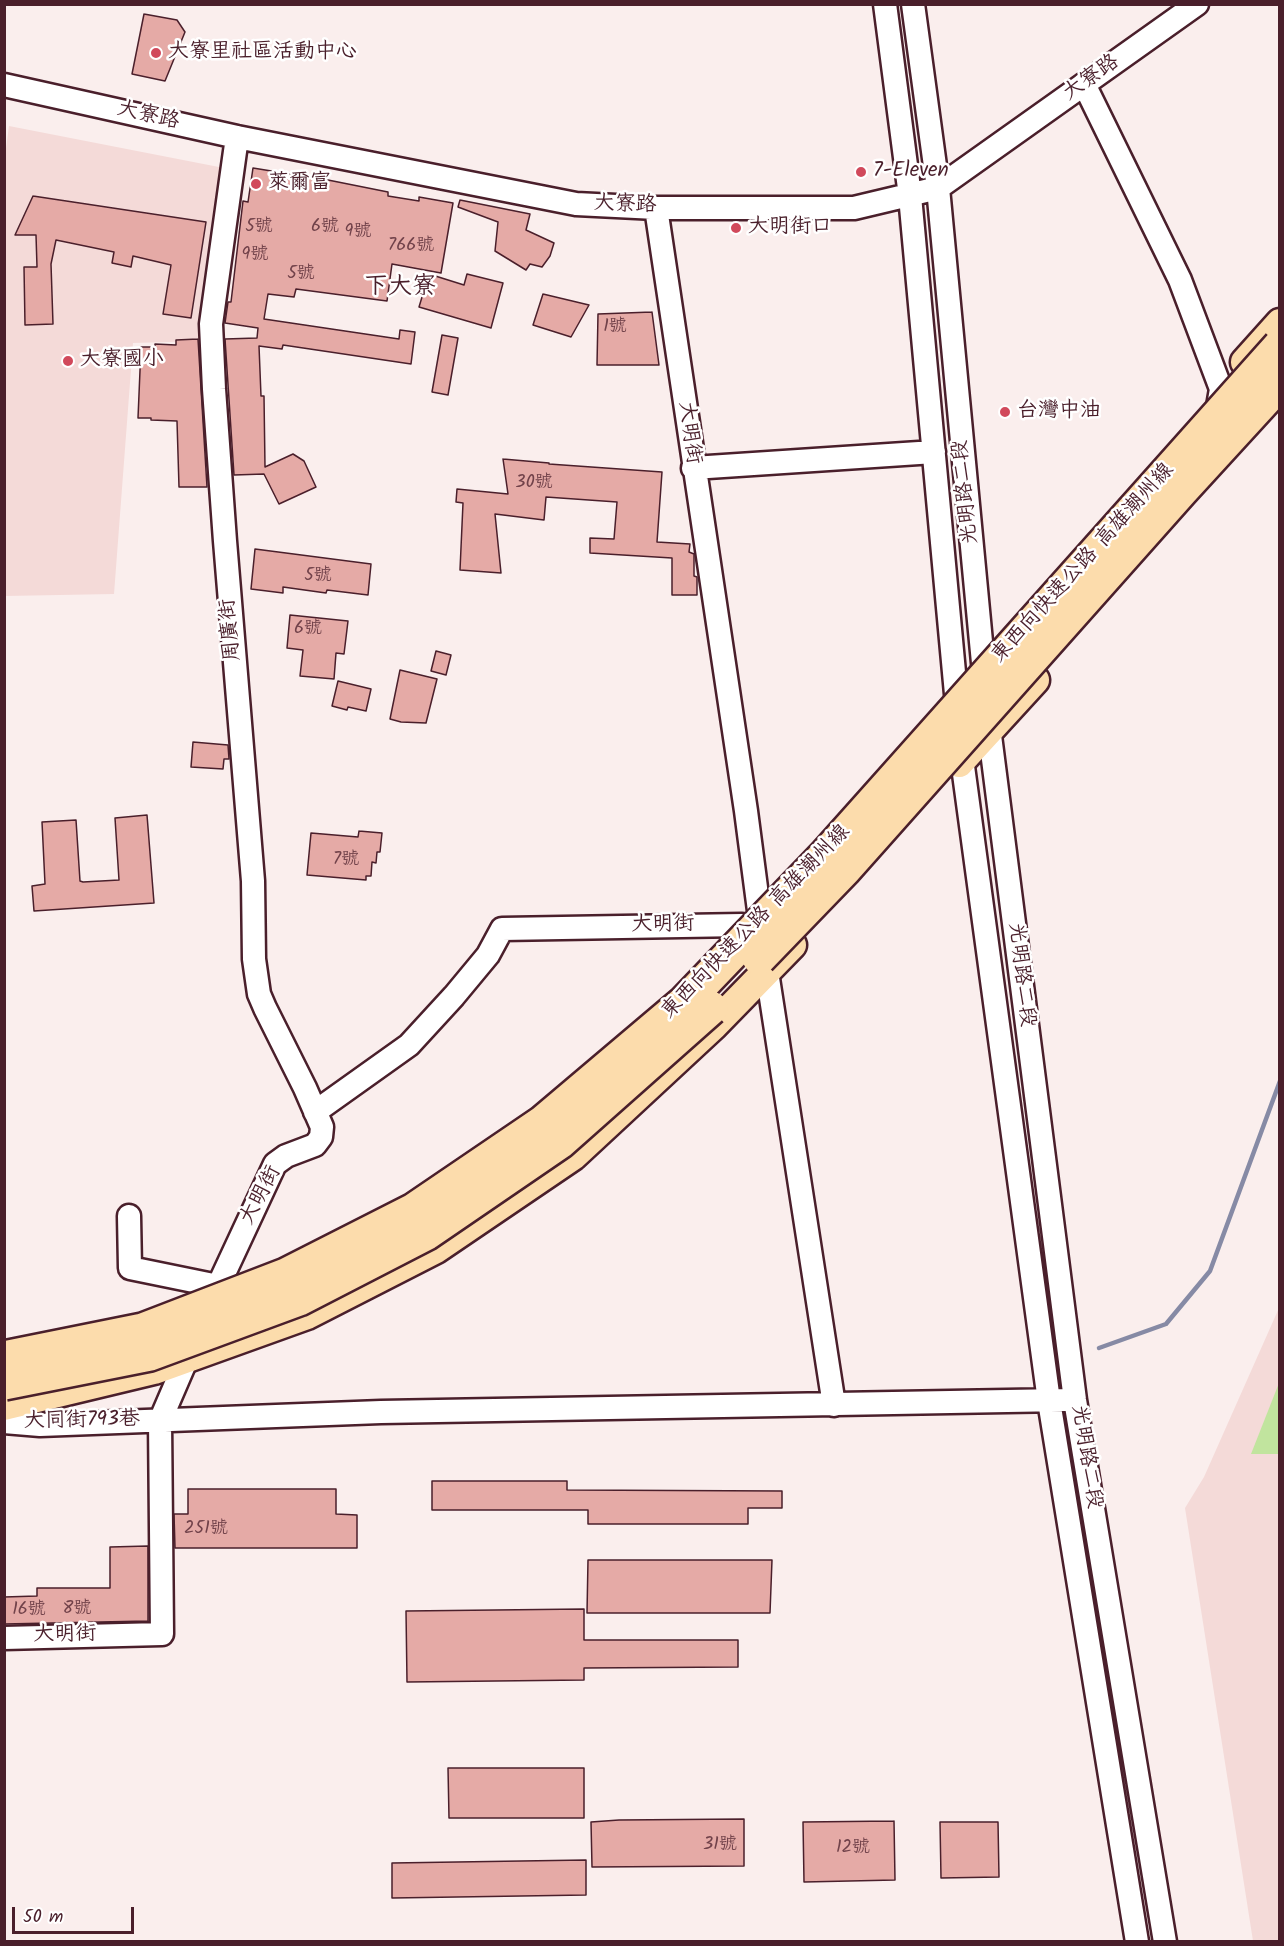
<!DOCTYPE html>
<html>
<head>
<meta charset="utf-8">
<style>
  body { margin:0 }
  #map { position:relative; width:1284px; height:1946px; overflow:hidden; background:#faeeed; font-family:Kalam,sans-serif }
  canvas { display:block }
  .frame { position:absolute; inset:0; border:6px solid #4a1f2b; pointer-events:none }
  .scale { position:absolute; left:12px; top:1907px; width:122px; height:27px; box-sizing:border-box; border:3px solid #4a1f2b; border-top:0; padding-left:8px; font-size:18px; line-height:21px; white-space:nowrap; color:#4a1f2b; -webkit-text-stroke:4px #fff; paint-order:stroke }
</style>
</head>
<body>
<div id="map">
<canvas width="1284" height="1946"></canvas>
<div class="frame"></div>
<div class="scale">50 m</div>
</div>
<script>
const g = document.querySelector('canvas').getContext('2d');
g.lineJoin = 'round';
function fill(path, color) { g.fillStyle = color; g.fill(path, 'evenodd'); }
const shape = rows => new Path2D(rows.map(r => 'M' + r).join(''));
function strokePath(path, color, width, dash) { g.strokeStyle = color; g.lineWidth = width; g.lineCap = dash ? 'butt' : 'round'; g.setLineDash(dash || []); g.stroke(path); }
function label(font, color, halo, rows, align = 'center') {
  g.font = font + ' Kalam,"LXGW WenKai TC",sans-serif'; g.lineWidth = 5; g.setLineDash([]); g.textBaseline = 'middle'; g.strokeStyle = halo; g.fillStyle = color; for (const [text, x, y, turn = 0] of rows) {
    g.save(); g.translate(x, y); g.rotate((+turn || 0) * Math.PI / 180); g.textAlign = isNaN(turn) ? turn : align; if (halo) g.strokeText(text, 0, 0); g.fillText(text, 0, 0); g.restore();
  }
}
fill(shape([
  [9,126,224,168,203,341,133,343,114,594,5,596,4,163],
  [1279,1308,1279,1941,1253,1941,1185,1508,1204,1477]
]), '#f4dad8');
fill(shape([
  [1279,1383,1279,1454,1251,1454]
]), '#c1e49e');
strokePath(shape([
  [1099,1348,1166,1324,1210,1271,1280,1081]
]), '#868aa5', 4.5);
const building = shape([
  [144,14,177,20,185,32,165,81,132,74,144,14],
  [253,168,296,175,296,173,309,175,308,176,388,192,388,196,419,201,419,197,453,203,441,273,392,264,387,301,296,289,294,297,268,294,264,319,399,339,400,330,415,332,411,364,283,345,282,349,259,346,261,396,264,396,265,467,293,454,304,461,316,487,279,504,264,474,234,475,225,339,257,338,258,328,225,323,228,302,231,302,243,201,248,202,253,168],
  [33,196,206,222,191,318,163,314,171,265,133,256,131,267,112,263,114,252,56,240,51,264,53,324,25,325,24,267,37,267,36,235,15,235,33,196],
  [460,200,530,214,526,230,554,243,550,256,542,267,530,264,526,270,495,251,498,222,458,207,460,200],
  [429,274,464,285,467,274,503,283,491,328,419,307,429,274],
  [543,294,589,305,571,337,533,325,543,294],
  [652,312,659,365,597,365,598,314,652,312],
  [442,335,458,338,448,395,432,392,442,335],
  [198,339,207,487,179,487,177,421,151,420,151,418,138,418,141,347,155,347,155,344,176,345,176,340,198,339],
  [503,459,549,463,549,464,662,472,657,542,690,544,689,552,694,554,694,576,697,577,697,595,672,595,672,558,590,553,590,538,614,539,617,502,546,497,544,520,495,514,501,573,460,570,463,503,456,502,457,489,508,494,503,459],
  [255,549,371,564,368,595,327,590,326,593,283,587,283,593,251,589,255,549],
  [290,615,348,621,344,654,336,653,334,679,300,676,303,650,287,648,290,615],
  [436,651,451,655,446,675,431,671,436,651],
  [400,670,437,679,426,723,401,722,390,719,400,670],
  [338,681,371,689,366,711,348,707,347,710,332,706,338,681],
  [193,742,228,745,229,759,224,759,223,769,191,767,193,742],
  [147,815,154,903,34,911,32,886,45,884,42,822,76,820,80,881,83,882,119,880,115,818,147,815],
  [359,831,382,833,380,852,377,852,376,863,372,862,371,876,366,876,366,880,307,875,311,833,358,837,359,831],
  [432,1481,567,1481,567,1490,782,1491,782,1508,748,1508,748,1524,588,1524,588,1510,432,1510,432,1481],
  [188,1489,336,1489,336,1514,357,1515,357,1548,175,1548,174,1514,188,1514,188,1489],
  [148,1546,148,1621,4,1624,4,1597,37,1596,37,1588,110,1588,110,1547,148,1546],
  [588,1560,772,1560,770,1613,587,1613,588,1560],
  [584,1609,584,1640,738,1640,738,1667,584,1668,584,1680,407,1682,406,1611,584,1609],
  [448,1768,584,1768,584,1818,449,1818,448,1768],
  [744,1819,744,1866,592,1867,591,1822,619,1820,744,1819],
  [894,1821,895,1880,804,1882,803,1822,894,1821],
  [940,1822,998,1822,999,1877,941,1878,940,1822],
  [586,1860,586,1895,392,1898,392,1863,586,1860]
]);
fill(building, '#e5aaa6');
strokePath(building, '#4a1f2b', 1.5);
const minor = shape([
  [885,4,910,196,962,759,1049,1401,1137,1942],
  [913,4,938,188,985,684],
  [1084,84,1180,280,1221,389,1216,418],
  [4,85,237,137,576,204,656,208,854,208,938,188,1197,4],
  [656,208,746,811,767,972,834,1405],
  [693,468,934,452],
  [988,720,1075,1400,1165,1942],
  [315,1112,409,1045,454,996,488,955,502,929,742,925],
  [129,1216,130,1268,218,1286],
  [207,1310,275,1164,286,1156,315,1145,321,1137,322,1127,305,1088,265,1008,259,994,254,959,253,881,225,541,214,389,211,324,237,137],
  [4,1422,40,1425,381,1412,1064,1400],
  [4,1638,162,1634,160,1421,191,1349]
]);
const major = shape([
  [1245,362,1280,323],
  [959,763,1035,680],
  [4,1406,154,1370,307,1315,436,1249,573,1156,713,1026,792,945]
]);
strokePath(minor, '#4a1f2b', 27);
strokePath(major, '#4a1f2b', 33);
strokePath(minor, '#fff', 22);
strokePath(major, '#fcdcac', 28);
const highwayBridge = shape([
  [759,958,844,870,1181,491,1280,383],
  [4,1358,143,1330,286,1275,414,1210,542,1123,685,1002,826,855,1280,346],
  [4,1383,150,1354,299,1299,427,1233,560,1142,711,1008]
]);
strokePath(highwayBridge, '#4a1f2b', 38, []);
strokePath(highwayBridge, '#fcdcac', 33);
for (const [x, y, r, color] of [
  [156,53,6,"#d1495b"],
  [861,172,6,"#d1495b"],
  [256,184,6,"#d1495b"],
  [736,228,6,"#d1495b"],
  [68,361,6,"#d1495b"],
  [1005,412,6,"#d1495b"]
]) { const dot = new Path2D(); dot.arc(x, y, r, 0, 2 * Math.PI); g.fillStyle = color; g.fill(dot); strokePath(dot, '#fff', 2); }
label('18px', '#71424a', null, [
  ["5號",259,228],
  ["6號",325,228],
  ["9號",358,233],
  ["766號",411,247],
  ["9號",255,256],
  ["5號",301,275],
  ["1號",615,328],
  ["30號",534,484],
  ["5號",318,577],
  ["6號",308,630],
  ["7號",346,861],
  ["251號",206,1530],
  ["8號",77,1610],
  ["16號",29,1611],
  ["31號",720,1846],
  ["12號",853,1849]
]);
label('21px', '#4a1f2b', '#fff', [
  ["大寮里社區活動中心",168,53],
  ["7-Eleven",873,172],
  ["萊爾富",268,184],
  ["大明街口",748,228],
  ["大寮國小",80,361],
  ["台灣中油",1017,412]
], 'left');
label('21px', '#4a1f2b', '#fff', [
  ["大寮路",1092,79,-35],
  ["大寮路",148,117,13],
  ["大寮路",625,206,2],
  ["大明街",688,433,82],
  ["光明路二段",967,492,-96],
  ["東西向快速公路 高雄潮州線",1084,564,-48],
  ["周廣街",232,630,-95],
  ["東西向快速公路 高雄潮州線",757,923,-46],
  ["大明街",663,926,-1],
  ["光明路二段",1020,975,83],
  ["大明街",262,1196,-62],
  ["大同街793巷",82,1422,-1],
  ["光明路二段",1085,1457,81],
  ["大明街",65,1636,-1]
]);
label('24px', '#4a1f2b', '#fff', [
  ["下大寮",400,289]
]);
</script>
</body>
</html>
